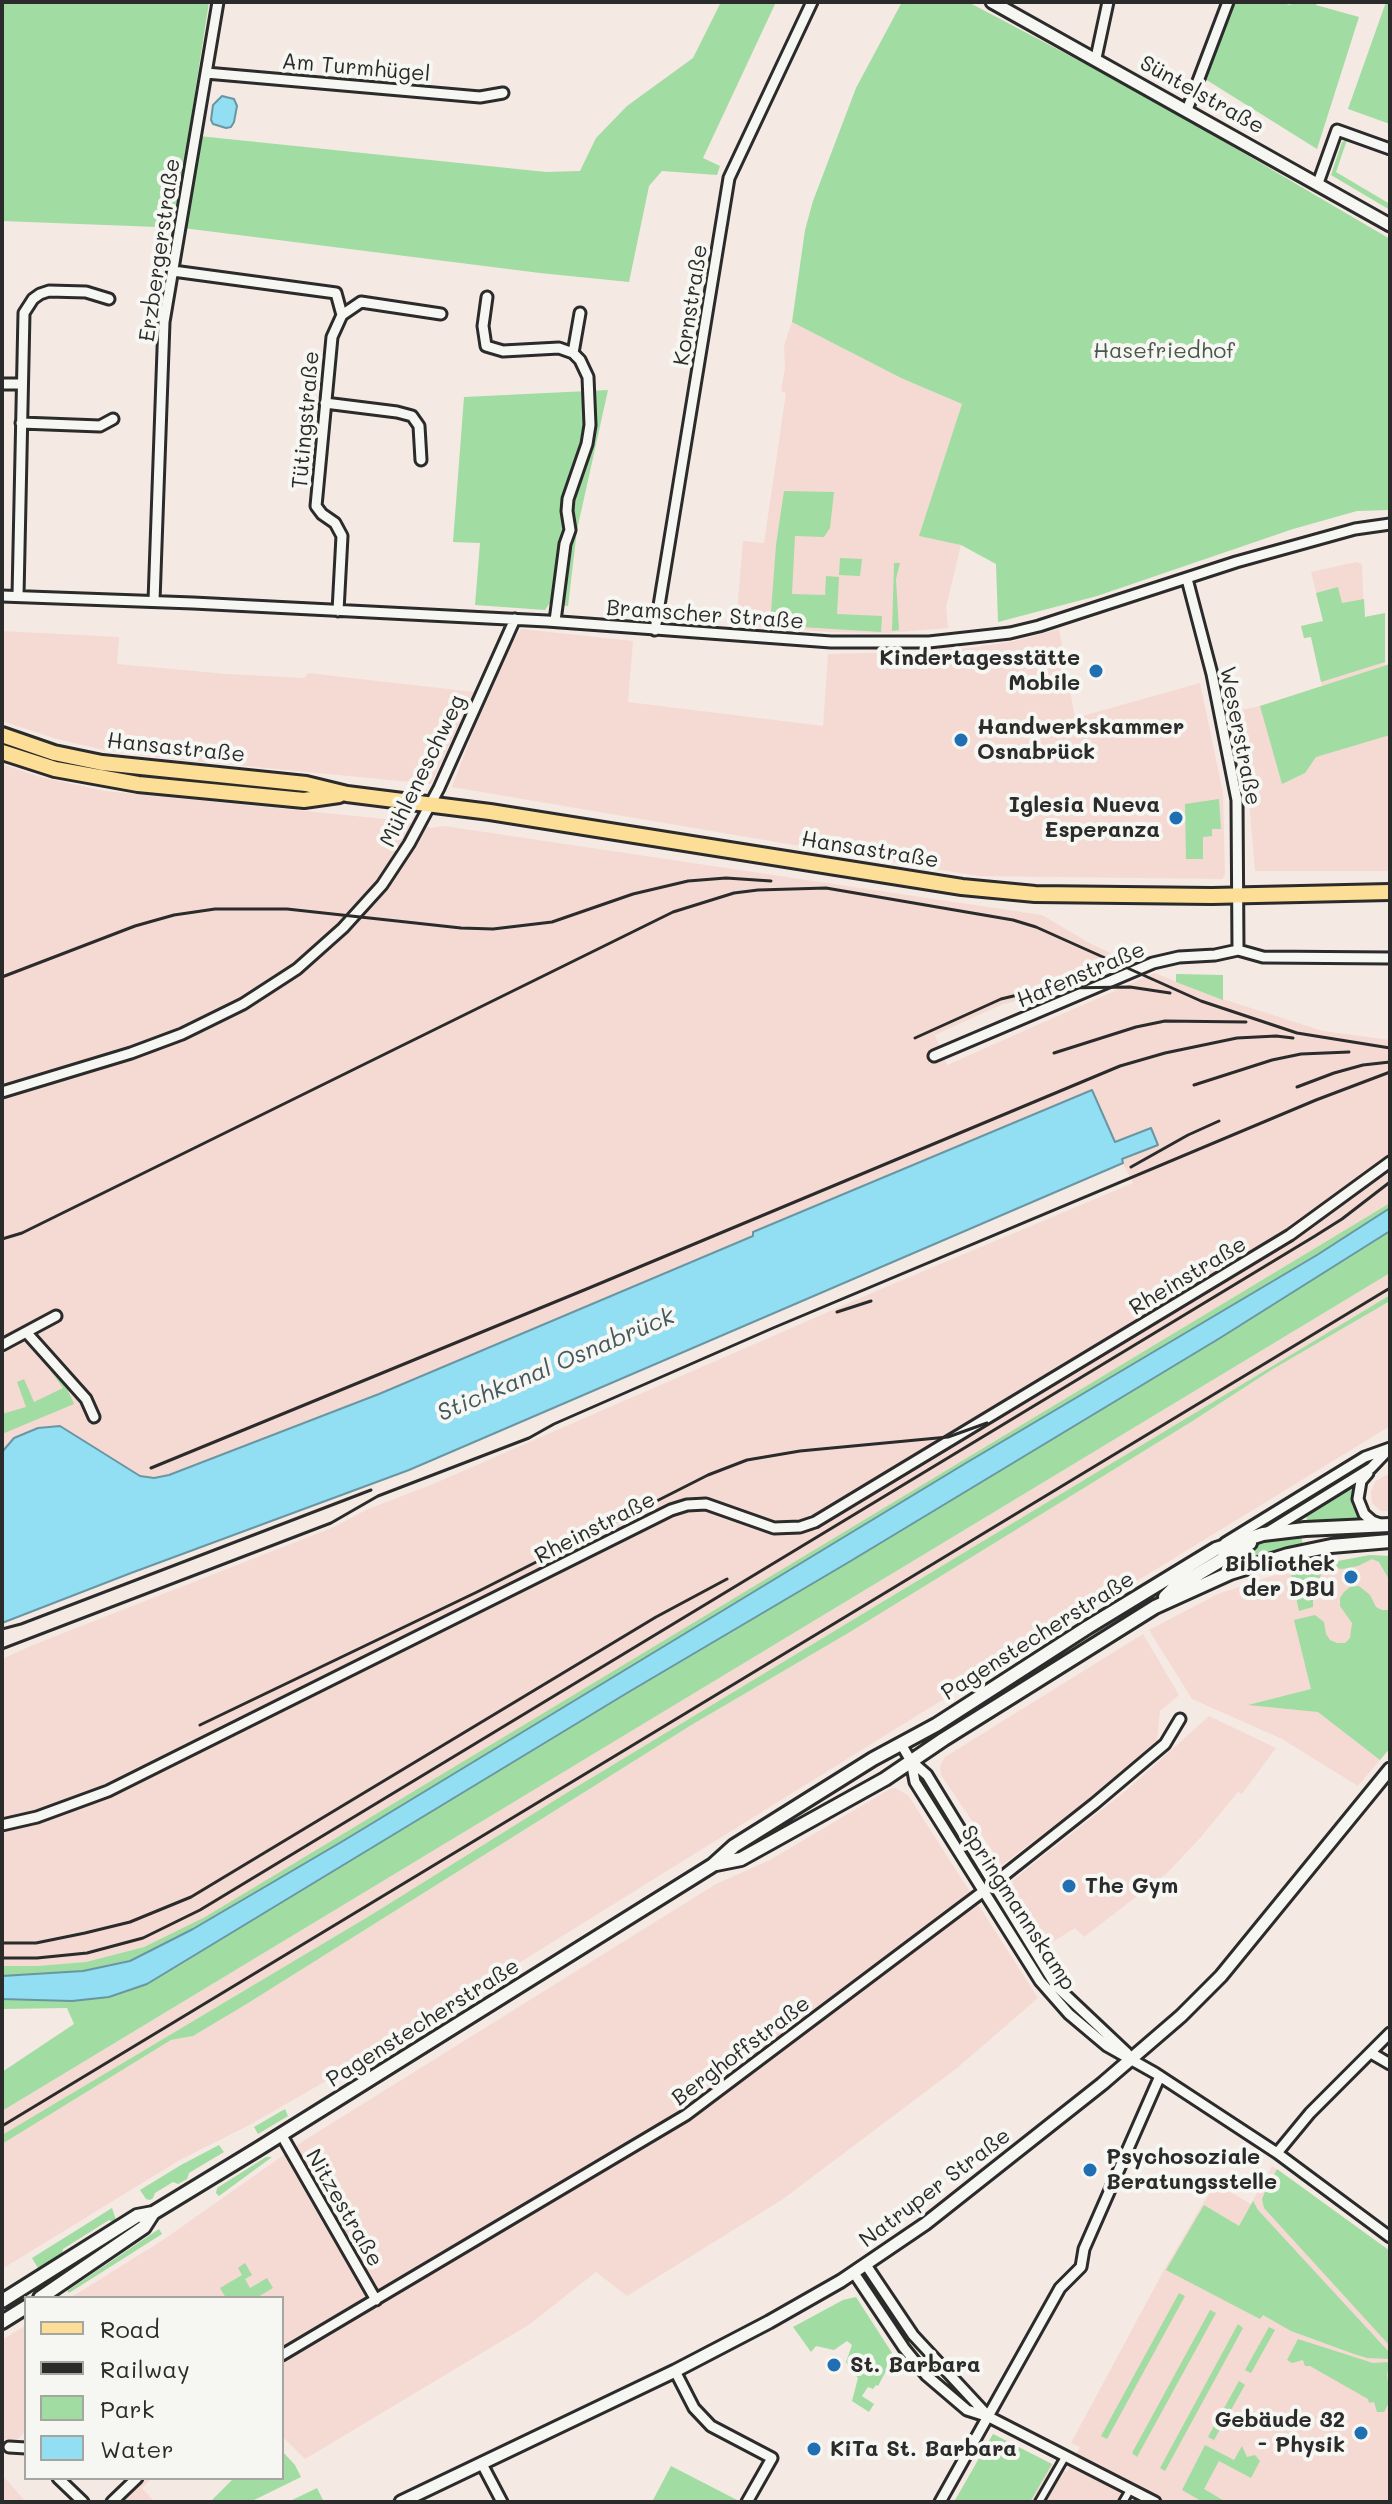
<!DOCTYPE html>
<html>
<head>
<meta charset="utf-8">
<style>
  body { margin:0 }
  #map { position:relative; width:1392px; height:2504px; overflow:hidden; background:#f5e9e3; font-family:Mali,sans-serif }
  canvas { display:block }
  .frame { position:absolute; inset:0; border:4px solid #2b2b2b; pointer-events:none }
  .legend { position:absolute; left:24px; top:2296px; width:260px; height:184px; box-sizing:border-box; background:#f6f6f2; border:2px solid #a5a5a2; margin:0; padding:10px 14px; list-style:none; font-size:24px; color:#2b2b2b }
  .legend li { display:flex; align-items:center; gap:16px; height:40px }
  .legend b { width:40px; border:2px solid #a5a5a2 }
</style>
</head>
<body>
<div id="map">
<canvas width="1392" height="2504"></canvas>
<div class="frame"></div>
<ul class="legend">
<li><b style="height:10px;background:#fdde96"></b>Road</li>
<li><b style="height:10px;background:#2b2b2b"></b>Railway</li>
<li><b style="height:22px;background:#a1dca2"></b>Park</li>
<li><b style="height:22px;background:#92def2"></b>Water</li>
</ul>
</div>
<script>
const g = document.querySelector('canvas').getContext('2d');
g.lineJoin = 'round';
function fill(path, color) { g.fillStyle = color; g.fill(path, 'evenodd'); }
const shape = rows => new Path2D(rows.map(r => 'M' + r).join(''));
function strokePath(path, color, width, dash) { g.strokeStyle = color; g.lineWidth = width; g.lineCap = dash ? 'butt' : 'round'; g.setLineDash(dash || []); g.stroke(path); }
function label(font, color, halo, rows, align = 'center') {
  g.font = font + ' Mali,sans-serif'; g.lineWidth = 8; g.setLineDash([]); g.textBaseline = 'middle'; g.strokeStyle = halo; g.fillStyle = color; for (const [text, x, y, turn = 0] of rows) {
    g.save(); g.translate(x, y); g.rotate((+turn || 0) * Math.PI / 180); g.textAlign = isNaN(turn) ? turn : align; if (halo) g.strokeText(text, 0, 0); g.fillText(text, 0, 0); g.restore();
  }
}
fill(shape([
  [792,322,901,378,962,404,920,536,961,545,946,607,948,628,888,633,831,632,736,625,743,541,764,543,786,393,781,391,785,368,784,345],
  [1356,562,1362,564,1364,617,1385,613,1385,665,1390,664,1390,871,1255,871,1249,801,1232,712,1260,706,1322,686,1311,637,1304,638,1301,626,1323,621,1311,572],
  [521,629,633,641,628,702,823,726,828,654,918,652,978,647,1015,641,1059,629,1075,718,1200,683,1223,793,1225,875,1222,879,977,876,452,787,474,729,514,640],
  [2,631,119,637,117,664,227,674,304,678,308,673,474,692,431,784,153,757,104,750,57,739,2,721],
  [2,764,40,777,105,791,395,820,432,828,444,826,1042,915,1091,944,1128,961,1114,967,1088,959,1083,972,1101,974,1054,993,1003,1004,935,1035,947,1065,1155,973,1210,995,1323,1031,1390,1040,1390,1203,205,1917,144,1947,86,1962,37,1966,2,1966,2,1659,33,1645,334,1527,366,1510,433,1484,881,1289,1133,1183,1121,1160,1158,1144,1115,1143,1091,1090,753,1232,754,1236,379,1394,169,1475,154,1478,140,1476,60,1426,45,1426,5,1447,2,1452],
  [1390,1273,1390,1295,568,1792,371,1915,2,2135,2,2111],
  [1390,1301,1390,1426,905,1723,366,2058,253,2123,178,2161,2,2269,2,2144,171,2040,193,2036,245,2005,693,1724,850,1632,1191,1422,1273,1369],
  [1390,1473,1390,1511,1381,1511,1372,1503,1371,1491,1376,1481],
  [1370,1555,1390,1556,1390,1748,1358,1786,1282,1739,1192,1699,1149,1630,1218,1594,1290,1570],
  [1143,1634,1179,1695,1160,1711,1157,1740,1088,1800,1002,1865,941,1775,940,1766,945,1757],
  [1209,1716,1276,1748,1242,1794,1238,1792,1201,1837,1167,1873,1084,1937,1075,1928,1046,1946,1011,1893,1013,1880,1128,1789],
  [895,1788,908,1795,1038,1998,957,2068,783,2199,627,2296,596,2272,530,2324,305,2459,282,2436,282,2298,70,2298,163,2240,305,2140,716,1884,770,1860,890,1789],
  [1272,2166,1390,2251,1390,2502,954,2502,993,2434,1067,2472,1080,2447,1071,2443,1164,2270,1215,2183,1251,2204],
  [26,2325,26,2431,2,2454,2,2340],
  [2,2475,26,2502,2,2502],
  [127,2478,152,2478,142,2488,155,2502,102,2502]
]), '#f4dad2');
fill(shape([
  [2,2,209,2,179,196,189,197,199,136,546,172,580,171,596,138,627,106,693,58,721,2,776,2,703,158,720,166,717,175,662,171,649,186,629,282,540,273,183,228,2,221],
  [902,2,968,2,1148,97,1390,239,1390,510,1357,511,1293,529,1097,596,998,622,996,564,961,545,919,536,962,404,901,378,792,322,805,230,813,201,856,88],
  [1232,2,1279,2,1290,5,1292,2,1317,2,1316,5,1359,17,1317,149,1205,79],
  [1386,2,1390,2,1390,124,1348,109],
  [1347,140,1336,172,1390,204,1390,210,1331,175,1342,142],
  [608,390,577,530,568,606,549,604,545,610,475,605,480,543,453,542,464,397],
  [784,491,834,492,830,528,824,537,795,536,792,594,825,595,826,576,839,577,837,614,882,616,881,632,770,625,776,545],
  [840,558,862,559,860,576,839,575],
  [894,563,900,563,896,579,899,630,892,631],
  [1338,587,1342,603,1364,599,1365,617,1385,613,1385,662,1321,682,1311,637,1304,638,1301,626,1323,621,1316,593],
  [1390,664,1390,735,1316,757,1305,773,1282,784,1260,706],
  [1219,799,1221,829,1212,829,1212,836,1203,837,1203,859,1186,859,1185,804],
  [1176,974,1223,975,1223,1000,1176,982],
  [1390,1203,1390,1273,2,2111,2,2072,74,2024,67,2008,2,2009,2,1966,37,1966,86,1962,144,1947,205,1917],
  [1390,1295,1390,1301,1273,1369,1191,1422,850,1632,693,1724,245,2005,193,2036,171,2040,2,2144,2,2135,371,1915,568,1792],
  [52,1369,66,1386,74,1404,2,1434,2,1414,26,1407,17,1382,24,1379,34,1402,63,1388,50,1370],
  [1354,1485,1352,1505,1362,1520,1308,1522,1305,1514],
  [1301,1535,1303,1546,1258,1558,1206,1576,1205,1574,1256,1543,1266,1539],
  [1370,1555,1390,1556,1390,1581,1379,1562,1372,1559,1358,1566,1342,1569,1328,1567,1322,1571,1320,1578,1321,1585,1313,1600,1313,1607,1299,1611,1290,1570],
  [1359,1586,1370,1595,1376,1607,1382,1610,1390,1610,1390,1748,1380,1760,1318,1712,1248,1705,1311,1689,1294,1620,1315,1615,1324,1622,1326,1634,1330,1640,1337,1643,1345,1643,1350,1638,1352,1623,1340,1606,1340,1598,1344,1592,1350,1587],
  [285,2109,288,2116,258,2134,254,2127],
  [219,2145,224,2152,189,2173,187,2179,178,2184,173,2182,155,2193,153,2198,150,2200,146,2199,140,2190,181,2165],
  [266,2157,272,2157,219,2196,216,2193,217,2188],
  [1277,2169,1390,2251,1390,2346,1264,2208,1262,2199,1265,2192],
  [1253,2201,1258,2210,1389,2352,1390,2359,1367,2358,1354,2354,1291,2331,1263,2315,1260,2319,1166,2270,1204,2205,1239,2226],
  [112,2208,116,2220,113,2222,109,2220,63,2249,62,2254,38,2268,32,2258],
  [159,2229,162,2234,69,2293,67,2291],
  [245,2263,252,2275,245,2279,250,2288,267,2278,273,2288,256,2298,226,2298,220,2288,242,2275,238,2268],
  [1179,2293,1185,2296,1107,2439,1101,2436],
  [856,2297,894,2356,878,2386,876,2385,873,2389,868,2387,862,2396,874,2404,869,2412,852,2401,858,2378,846,2362,852,2345,847,2341,834,2350,816,2346,811,2352,793,2327,843,2300],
  [1210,2310,1216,2313,1137,2457,1132,2453],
  [1238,2324,1243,2328,1165,2471,1160,2468],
  [1269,2327,1275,2330,1251,2373,1245,2370],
  [1298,2339,1373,2363,1390,2362,1387,2374,1390,2401,1384,2412,1377,2412,1374,2402,1369,2403,1368,2399,1310,2366,1305,2366,1303,2360,1292,2363,1287,2360],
  [1239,2381,1245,2385,1214,2440,1208,2437],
  [993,2434,1052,2464,1030,2502,954,2502],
  [1205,2445,1234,2460,1242,2446,1247,2457,1255,2455,1260,2461,1251,2478,1219,2461,1204,2489,1226,2502,1203,2502,1182,2490],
  [282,2451,295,2465,301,2477,250,2502,210,2502,234,2478,282,2478],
  [671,2466,739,2501,652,2502],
  [317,2488,323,2500,319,2502,288,2502]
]), '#a1dca2');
const water = shape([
  [222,96,234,99,237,106,234,122,231,127,226,128,213,124,211,120,213,105,222,96],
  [1092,1090,1115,1142,1151,1128,1158,1145,1122,1159,1123,1163,409,1470,131,1573,2,1623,2,1452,14,1438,38,1428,60,1426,140,1476,154,1478,169,1475,379,1394,753,1236,753,1232,1092,1090],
  [1390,1208,1390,1231,1220,1338,849,1562,627,1693,147,1984,109,1997,72,2001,2,1999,2,1976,83,1971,130,1961,193,1929,343,1841,966,1463,1317,1255,1390,1208]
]);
fill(water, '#92def2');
strokePath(water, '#6996a2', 2);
const pedestrian = shape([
  [1039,2502,1065,2457],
  [1123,2502,1130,2490]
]);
const minor = shape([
  [1096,58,1108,2],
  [206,73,480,97,503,93],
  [1187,110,1228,2],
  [1318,183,1337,130,1390,149],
  [173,271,336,293,342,315,332,337,316,506,322,514,335,523,342,536,338,611],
  [487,297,483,326,486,346,503,351,559,348,573,353,580,360,588,377,590,425,587,444,568,499,567,511,570,530,565,544,555,621],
  [342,315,361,302,441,314],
  [573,353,580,313],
  [2,384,21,384],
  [325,403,397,412,412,416,419,426,421,460],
  [21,423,100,426,113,419],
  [1187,579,1212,674,1237,800,1238,950],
  [2,596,193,603,547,621,831,642,929,642,1010,633,1039,626,1236,562,1355,529,1390,524],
  [18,596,24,313,33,299,40,294,49,291,86,292,109,299],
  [154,601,164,322,218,2],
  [655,630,729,178,812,2],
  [934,1056,1153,963,1179,957,1215,955,1238,950,1263,957,1390,958],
  [2,1092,131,1053,182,1034,243,1004,297,969,343,928,382,885,409,844,439,788,515,619],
  [27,1333,86,1399,94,1417],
  [2,1345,56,1316],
  [1368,1473,1361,1481,1358,1499,1364,1514,1372,1521,1380,1524],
  [1266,1533,1371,1468,1389,1449],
  [1225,1543,1365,1457,1390,1448],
  [901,1744,911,1761,927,1775,1056,1986,1127,2053],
  [911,1761,915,1782,1040,1981,1069,2014,1107,2046,1155,2073,1277,2153,1390,2237],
  [2,1825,37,1817,108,1791,671,1510,687,1505,706,1504,774,1528,800,1527,815,1522,1290,1235,1390,1162],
  [1371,2053,1390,2064],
  [281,2134,376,2300],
  [1277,2153,1310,2113,1390,2033],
  [866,2265,913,2335,989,2417],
  [854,2273,904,2348,926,2375,967,2410,989,2417,1155,2502],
  [282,2355,686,2115,993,1884,1094,1804,1165,1744,1180,1719],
  [675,2371,694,2408,711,2426,772,2458,747,2502],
  [9,2447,26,2448],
  [482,2464,502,2502],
  [58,2478,83,2502],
  [112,2502,137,2478],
  [940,2502,1060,2288,1081,2267,1084,2249,1160,2076]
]);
const tertiary = shape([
  [992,2,1390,225],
  [401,2502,675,2371,769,2322,841,2281,925,2224,1102,2084,1181,2016,1221,1976,1390,1769]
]);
const secondary = shape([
  [1165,1597,1173,1589,1250,1543],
  [716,1864,741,1859,885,1779,944,1739,1155,1607,1230,1573,1288,1555,1331,1546,1390,1541],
  [40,2298,144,2227,153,2213],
  [2,2301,137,2216,153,2213,258,2149,713,1865,734,1846,873,1759,936,1725,1088,1627,1216,1549,1263,1534,1305,1529,1390,1525],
  [2,2322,26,2307]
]);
const primary = shape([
  [2,735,54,753,102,763,306,784,347,794,490,812,962,887,1035,894,1212,896,1390,892],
  [2,752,55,769,138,784,304,800,339,795]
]);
strokePath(pedestrian, '#2b2b2b', 12);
strokePath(minor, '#2b2b2b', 15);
strokePath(tertiary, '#2b2b2b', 17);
strokePath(secondary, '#2b2b2b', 18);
strokePath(primary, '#2b2b2b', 20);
strokePath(pedestrian, '#f6f6f2', 6);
strokePath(minor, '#f6f6f2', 9);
strokePath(tertiary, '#f6f6f2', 11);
strokePath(secondary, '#f6f6f2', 12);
strokePath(primary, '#fdde96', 14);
strokePath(shape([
  [2,977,135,926,174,915,215,909,287,909,461,928,493,929,552,922,633,894,688,881,726,878,771,881],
  [915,1038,1001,999,1034,991,1064,988,1130,987,1170,993],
  [1054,1053,1136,1027,1165,1021,1246,1022],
  [1194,1085,1272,1060,1301,1054,1349,1052],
  [1297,1087,1334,1073,1363,1065,1390,1062],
  [1131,1167,1188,1135,1219,1121],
  [2,1239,22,1233,673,912,734,893,758,890,826,888,1013,920,1036,927,1201,1001,1297,1033,1390,1048],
  [837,1312,871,1301],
  [151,1468,589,1288,1120,1066,1165,1053,1237,1038,1276,1036,1293,1038],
  [2,1629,21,1624,371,1490],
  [2,1649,331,1523,378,1496,529,1438,554,1424,773,1328,1316,1100,1390,1072],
  [200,1725,477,1592,708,1475,747,1460,800,1451,948,1437,987,1423],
  [2,1943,36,1943,85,1933,130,1922,191,1897,656,1617,727,1579],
  [2,1958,37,1958,87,1953,143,1938,200,1910,1315,1236,1342,1219,1390,1182],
  [2,2126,1390,1288]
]), '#2b2b2b', 3);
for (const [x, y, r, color] of [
  [1096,671,8,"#1f6fb2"],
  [961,740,8,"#1f6fb2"],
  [1176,818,8,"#1f6fb2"],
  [1351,1577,8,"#1f6fb2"],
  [1069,1886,8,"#1f6fb2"],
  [1090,2170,8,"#1f6fb2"],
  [834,2365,8,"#1f6fb2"],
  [1361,2433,8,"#1f6fb2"],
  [814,2449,8,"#1f6fb2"]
]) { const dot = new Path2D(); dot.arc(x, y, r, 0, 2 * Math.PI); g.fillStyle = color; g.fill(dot); strokePath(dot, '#f6f6f2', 3); }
label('22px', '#2b2b2b', '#f6f6f2', [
  ["Am Turmhügel",356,68,5],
  ["Süntelstraße",1202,95,29],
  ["Erzbergerstraße",160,250,-82],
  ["Kornstraße",691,305,-81],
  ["Tütingstraße",306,420,-85],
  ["Bramscher Straße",705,615,4],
  ["Weserstraße",1240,736,79],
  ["Hansastraße",176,748,6],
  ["Mühleneschweg",423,771,-64],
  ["Hansastraße",870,850,9],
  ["Hafenstraße",1081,975,-23],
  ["Rheinstraße",1188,1276,-31],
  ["Rheinstraße",595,1528,-27],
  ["Pagenstecherstraße",1038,1636,-32],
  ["Springmannskamp",1018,1908,57],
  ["Pagenstecherstraße",423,2023,-32],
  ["Berghoffstraße",741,2051,-37],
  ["Natruper Straße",935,2188,-37],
  ["Nitzestraße",344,2208,60]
]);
label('22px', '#485749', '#f6f6f2', [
  ["Hasefriedhof",1164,351]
]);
label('bold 22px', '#2b2b2b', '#f6f6f2', [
  ["Kindertagesstätte",1080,658,"right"],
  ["Mobile",1080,683,"right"],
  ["Handwerkskammer",977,727],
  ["Osnabrück",977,752],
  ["Iglesia Nueva",1160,805,"right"],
  ["Esperanza",1160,830,"right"],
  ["Bibliothek",1335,1564,"right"],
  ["der DBU",1335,1589,"right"],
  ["The Gym",1085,1886],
  ["Psychosoziale",1106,2157],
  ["Beratungsstelle",1106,2182],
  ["St. Barbara",850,2365],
  ["Gebäude 32",1345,2420,"right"],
  ["- Physik",1345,2445,"right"],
  ["KiTa St. Barbara",830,2449]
], 'left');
label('italic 24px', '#45585d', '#f6f6f2', [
  ["Stichkanal Osnabrück",556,1365,-23]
]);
</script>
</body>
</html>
